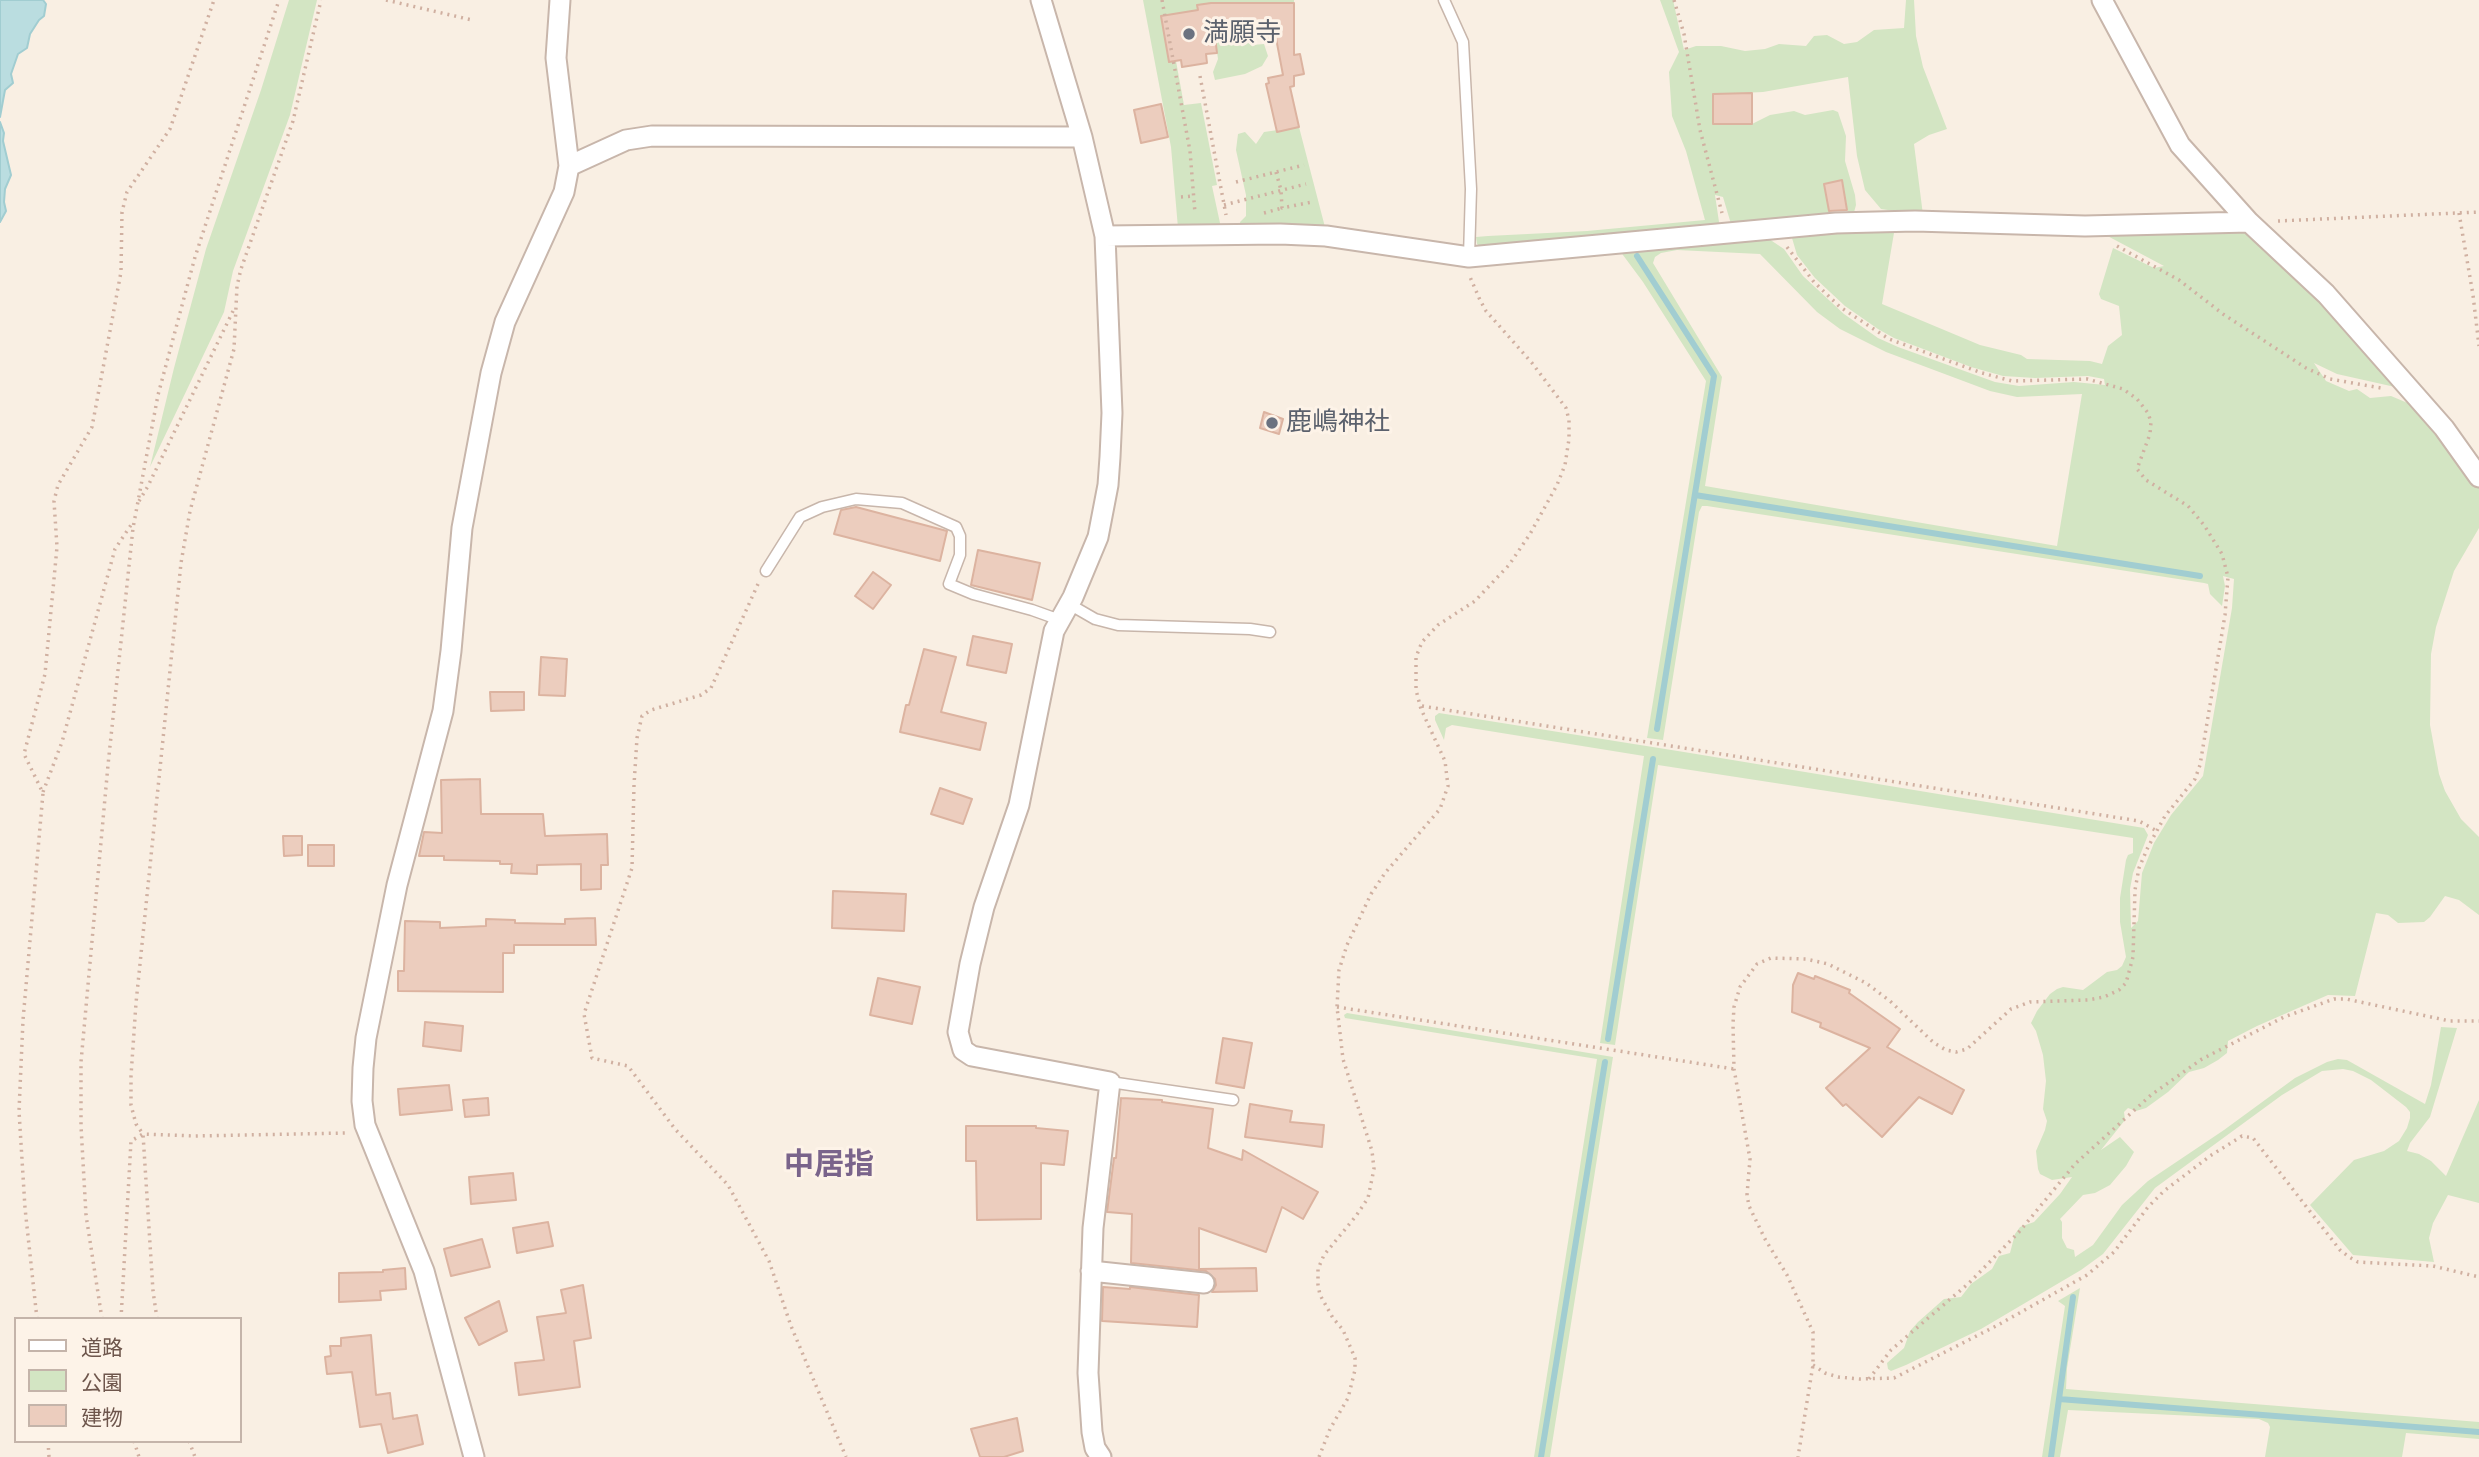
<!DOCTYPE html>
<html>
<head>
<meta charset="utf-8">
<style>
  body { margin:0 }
  #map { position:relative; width:2479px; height:1457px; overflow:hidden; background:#f9efe3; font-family:"Sofia Sans Condensed","Noto Sans JP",sans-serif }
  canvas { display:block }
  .legend { position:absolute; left:14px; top:1317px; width:228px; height:126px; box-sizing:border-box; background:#fdf3e8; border:2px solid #c4b4aa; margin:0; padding:9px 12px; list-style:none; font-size:21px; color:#6e564c }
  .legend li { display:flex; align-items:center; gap:14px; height:35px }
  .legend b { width:35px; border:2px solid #c4b4aa }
</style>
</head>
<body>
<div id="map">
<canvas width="2479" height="1457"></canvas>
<ul class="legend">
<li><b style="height:9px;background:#fff"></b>道路</li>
<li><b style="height:19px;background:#d3e5c3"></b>公園</li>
<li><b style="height:19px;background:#eccdbe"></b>建物</li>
</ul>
</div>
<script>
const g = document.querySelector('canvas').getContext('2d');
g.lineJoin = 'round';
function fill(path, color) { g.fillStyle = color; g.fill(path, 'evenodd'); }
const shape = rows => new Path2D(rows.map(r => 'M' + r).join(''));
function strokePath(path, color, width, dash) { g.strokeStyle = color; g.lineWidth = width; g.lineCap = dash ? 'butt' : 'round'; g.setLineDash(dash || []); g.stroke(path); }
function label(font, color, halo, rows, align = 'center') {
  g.font = font + ' "Sofia Sans Condensed","Noto Sans JP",sans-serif'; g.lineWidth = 6; g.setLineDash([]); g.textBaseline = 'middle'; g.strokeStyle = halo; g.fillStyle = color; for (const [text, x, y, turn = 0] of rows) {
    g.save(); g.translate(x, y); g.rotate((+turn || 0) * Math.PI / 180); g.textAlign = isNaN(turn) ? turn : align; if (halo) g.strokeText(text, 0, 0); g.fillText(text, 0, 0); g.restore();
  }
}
fill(shape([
  [289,0,317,0,290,115,233,271,224,312,150,467,174,368,206,249,261,90],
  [1143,0,1294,0,1294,3,1211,3,1197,5,1198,10,1161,16,1169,62,1176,61,1184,105,1201,103,1217,185,1212,186,1220,223,1218,228,1178,228,1171,147],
  [1660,0,1673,0,1684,50,1696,46,1721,46,1745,51,1765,49,1779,44,1806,46,1814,36,1827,35,1844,44,1857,42,1874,30,1904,28,1906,0,1914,0,1916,36,1923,67,1947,129,1929,135,1914,144,1923,215,1881,209,1865,190,1857,156,1848,77,1763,92,1719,94,1717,96,1727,122,1733,124,1752,124,1770,115,1794,111,1805,115,1833,110,1838,112,1846,136,1845,161,1855,195,1856,205,1853,216,1731,224,1723,197,1715,195,1719,222,1718,228,1482,248,1477,244,1476,237,1488,236,1587,231,1705,220,1686,151,1672,116,1669,72,1679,52],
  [1842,180,1848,213,1830,216,1824,184],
  [1237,36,1252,45,1264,44,1268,56,1262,66,1245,74,1215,80,1213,72,1218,59,1215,38],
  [1299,127,1326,231,1241,227,1240,222,1246,216,1246,195,1236,150,1238,134,1245,132,1256,144,1264,132],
  [1895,227,1882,304,1980,345,2021,355,2027,359,2090,361,2102,364,2108,346,2122,335,2119,306,2101,299,2099,294,2113,248,2154,268,2164,266,2100,232,2246,230,2306,282,2395,387,2337,374,2314,363,2326,381,2349,391,2357,389,2370,398,2391,396,2410,404,2429,423,2479,485,2479,528,2454,571,2436,627,2431,654,2430,725,2439,774,2445,791,2461,819,2479,837,2479,915,2459,900,2445,896,2430,917,2424,922,2398,923,2388,915,2376,913,2355,996,2328,995,2257,1026,2228,1041,2227,1053,2218,1060,2204,1068,2189,1072,2168,1092,2146,1108,2136,1111,2128,1108,2124,1112,2125,1120,2101,1150,2120,1137,2134,1152,2126,1166,2110,1185,2095,1193,2083,1195,2060,1219,2062,1222,2062,1238,2067,1248,2074,1250,2075,1257,2093,1245,2122,1205,2148,1181,2224,1130,2295,1078,2327,1062,2338,1059,2347,1060,2425,1104,2431,1085,2441,1027,2457,1028,2430,1117,2410,1143,2407,1151,2419,1154,2431,1161,2446,1176,2479,1100,2479,1203,2448,1195,2433,1223,2429,1238,2434,1262,2353,1255,2310,1205,2354,1160,2384,1151,2399,1141,2407,1128,2410,1118,2410,1112,2406,1107,2371,1080,2353,1071,2343,1069,2322,1071,2282,1095,2155,1188,2103,1254,2081,1270,1981,1329,1906,1365,1891,1371,1888,1369,1887,1363,1904,1348,1910,1331,1918,1322,1944,1299,1961,1297,1971,1284,1992,1269,1999,1256,2010,1253,2015,1234,2020,1227,2034,1222,2060,1194,2072,1177,2052,1180,2040,1174,2038,1169,2036,1151,2045,1130,2047,1121,2043,1109,2046,1081,2043,1055,2036,1031,2031,1023,2037,1011,2050,994,2057,989,2063,987,2083,990,2107,972,2117,970,2122,966,2126,957,2120,922,2120,898,2126,860,2128,855,2133,853,2133,838,1658,765,1615,1045,1600,1043,1644,756,1452,725,1446,728,1444,740,1435,720,1435,716,1439,713,1684,752,2144,828,2148,835,2133,873,2130,889,2131,928,2138,921,2142,873,2154,843,2171,815,2203,776,2232,608,2234,579,2223,576,2225,586,2222,606,2210,594,2208,584,2204,583,1707,506,1702,506,1699,512,1663,740,1647,738,1706,381,1643,282,1620,251,1766,237,1784,249,1803,276,1844,314,1878,338,1898,347,1995,382,2019,386,2074,382,2105,385,2104,379,2088,376,2035,378,2003,376,1971,367,1894,338,1878,329,1845,306,1815,278,1797,255,1792,238,1793,235],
  [1677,250,1760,254,1817,312,1840,329,1886,352,1990,391,2017,397,2082,394,2057,546,1705,486,1722,377,1653,263,1655,257,1661,253],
  [1347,1013,1613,1057,1550,1457,1534,1457,1597,1059,1345,1018,1344,1015],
  [2080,1288,2067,1368,2066,1389,2479,1422,2479,1439,2406,1433,2402,1457,2265,1457,2270,1427,2268,1423,2259,1419,2068,1410,2060,1457,2042,1457,2065,1306,2058,1301]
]), '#d3e5c3');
const water = shape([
  [0,0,43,0,46,4,44,16,39,20,30,34,27,48,18,54,11,74,13,83,5,90,0,117,0,0],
  [0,122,4,133,3,141,11,175,5,189,4,202,6,211,0,222,0,122]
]);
fill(water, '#badde0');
strokePath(water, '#a1cdd1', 2);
strokePath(shape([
  [1637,256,1714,376,1657,729],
  [1695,495,2200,576],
  [1608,1039,1653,759],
  [2059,1399,2073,1297],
  [1541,1457,1605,1062],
  [2051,1457,2059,1399,2479,1432]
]), '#a1cdd1', 6);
const building = shape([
  [1211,3,1294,3,1294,55,1300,54,1304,74,1294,76,1294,86,1290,87,1299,127,1277,132,1266,84,1269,83,1268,78,1283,75,1276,38,1262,38,1262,34,1228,34,1228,36,1215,37,1217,53,1206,54,1207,63,1182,67,1181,60,1169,62,1161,16,1198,10,1197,5,1211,3],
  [1752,93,1752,124,1713,124,1713,94,1752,93],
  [1161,104,1168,137,1141,143,1134,110,1161,104],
  [1842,180,1847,210,1829,211,1824,184,1842,180],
  [1264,412,1283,419,1279,434,1260,428,1264,412],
  [856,507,947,531,940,561,834,534,841,510,856,507],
  [978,550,1040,563,1032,600,971,585,978,550],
  [873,572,891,585,873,609,855,596,873,572],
  [973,636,1012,644,1006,673,967,665,973,636],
  [924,649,956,657,941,712,986,723,980,750,900,732,906,705,909,705,924,649],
  [541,657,567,659,565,696,539,695,541,657],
  [490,692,524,692,524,710,491,711,490,692],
  [480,779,481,814,543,814,545,836,607,834,608,865,601,865,601,889,581,890,581,864,537,865,537,874,511,873,512,864,500,864,500,861,444,860,444,856,419,856,424,832,442,833,441,780,480,779],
  [940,788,972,799,963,824,931,814,940,788],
  [283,836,302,836,302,855,284,856,283,836],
  [308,845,334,845,334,866,308,866,308,845],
  [833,891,906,894,904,931,832,928,833,891],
  [595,918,596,945,514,945,514,953,503,953,503,992,398,991,398,971,404,971,405,921,440,922,440,928,486,926,486,919,515,920,515,923,565,924,565,919,595,918],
  [1798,973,1814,979,1815,976,1850,990,1849,993,1900,1029,1887,1047,1964,1090,1952,1114,1919,1097,1882,1137,1846,1104,1843,1106,1826,1088,1870,1048,1820,1027,1821,1023,1792,1012,1793,985,1798,973],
  [878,978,920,987,912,1024,870,1015,878,978],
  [425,1022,463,1026,461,1051,423,1046,425,1022],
  [1223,1038,1252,1043,1244,1088,1216,1083,1223,1038],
  [449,1085,452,1110,400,1115,398,1089,449,1085],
  [488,1098,489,1115,465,1117,463,1100,488,1098],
  [1121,1098,1162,1100,1162,1102,1213,1109,1208,1148,1242,1160,1243,1150,1318,1192,1303,1219,1282,1207,1266,1252,1199,1228,1199,1269,1256,1268,1257,1291,1212,1292,1216,1285,1215,1279,1206,1271,1131,1263,1132,1214,1107,1212,1114,1158,1116,1158,1121,1098],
  [1250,1104,1292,1111,1290,1122,1324,1125,1322,1147,1245,1137,1250,1104],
  [966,1126,1036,1126,1036,1128,1068,1131,1064,1165,1041,1163,1041,1219,977,1220,976,1161,966,1161,966,1126],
  [513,1173,516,1200,471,1204,469,1177,513,1173],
  [548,1222,553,1246,517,1253,513,1228,548,1222],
  [482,1239,490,1267,451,1276,444,1249,482,1239],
  [405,1268,406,1289,380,1291,381,1300,339,1302,339,1273,383,1272,383,1270,405,1268],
  [583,1285,591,1338,574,1341,580,1387,519,1395,515,1363,544,1360,537,1317,566,1313,561,1290,583,1285],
  [1103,1287,1130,1289,1130,1287,1199,1295,1197,1327,1102,1321,1103,1287],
  [499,1301,507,1331,479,1345,465,1318,499,1301],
  [371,1335,376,1395,390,1393,393,1419,417,1415,423,1444,388,1453,381,1424,360,1427,352,1372,327,1374,325,1357,331,1356,330,1346,341,1346,341,1338,371,1335],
  [1017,1418,1023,1451,1004,1457,980,1457,971,1429,1017,1418]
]);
fill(building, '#eccdbe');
strokePath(building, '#dcb3a0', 2);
const lane = shape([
  [1444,0,1463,42,1471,189,1469,257],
  [766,571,800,517,822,507,856,499,902,503,956,527,960,536,960,555,949,584,973,594,1032,610,1060,620],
  [1069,604,1095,619,1118,625,1250,629,1270,632],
  [1110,1082,1233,1100]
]);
const street = shape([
  [1041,0,1082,137,1105,236,1112,413,1110,457,1108,485,1098,537,1073,597,1054,631,1019,805,984,907,970,964,958,1032,963,1050,972,1056,1110,1082,1093,1228,1088,1373,1092,1432,1095,1448,1101,1457],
  [2102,0,2180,145,2249,222,2326,294,2444,428,2479,477],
  [569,166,626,140,652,136,1082,137],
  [1105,236,1280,234,1326,236,1469,257,1836,223,1915,221,2085,226,2249,222],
  [1091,1271,1204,1283],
  [474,1457,424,1271,365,1125,362,1101,363,1068,366,1038,397,885,443,711,451,651,462,528,491,373,505,322,564,192,569,166,556,58,560,0]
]);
strokePath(lane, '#c8b6ab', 13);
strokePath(street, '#c8b6ab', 23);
strokePath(shape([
  [386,0,472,20],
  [1162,0,1190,151,1195,213],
  [1674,0,1684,34,1700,130,1722,213],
  [1200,76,1226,215],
  [1276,172,1281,190,1282,208,1312,202],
  [1236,182,1304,165],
  [1181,197,1193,196],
  [1224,205,1306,184],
  [1264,213,1282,208],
  [2459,213,2473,295,2479,346],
  [2278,221,2479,212],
  [2117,246,2179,280,2223,314,2306,368,2330,379,2381,388],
  [1787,247,1814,282,1840,307,1889,339,1982,373,2012,381,2087,379,2123,389,2137,399,2148,413,2151,422,2150,434,2137,469,2146,480,2188,506,2204,525,2222,554,2228,577,2225,615,2200,765,2195,779,2165,816,2148,847,2139,868,2135,890,2133,957,2126,983,2119,990,2104,997,2088,1000,2030,1002,2011,1009,1967,1049,1956,1052,1946,1050,1934,1043,1890,1001,1866,983,1828,964,1806,959,1771,958,1757,964,1740,987,1734,1007,1733,1024,1734,1069,1750,1159,1747,1195,1749,1206,1765,1239,1787,1275,1813,1332,1813,1365,1798,1457],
  [139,501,148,486,235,307],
  [758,584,711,688,701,695,651,710,642,716,637,738,634,785,632,868,584,1014,592,1058,628,1066,675,1129,728,1185,769,1261,791,1326,846,1457],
  [1422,706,2139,821,2157,831],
  [43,792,62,742,115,549,133,522],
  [1337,1007,1734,1069],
  [37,1319,25,1208,19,1111,23,1020,43,793,24,754,45,674,57,547,54,501,58,485,92,427,121,272,122,212,127,192,170,129,214,0],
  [102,1319,86,1215,81,1126,81,1062,108,765,133,528,158,395,195,257,279,0],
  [121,1319,131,1141,143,1134,194,1136,347,1133],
  [157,1319,153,1291,143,1134,136,1124,131,1105,131,1076,136,1003,181,563,190,511,234,349,237,286,241,269,293,121,321,0],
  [1813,1365,1825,1373,1838,1377,1860,1379,1894,1378,1998,1325,2087,1275,2114,1252,2148,1207,2164,1191,2210,1156,2242,1136,2253,1138,2340,1250,2349,1257,2358,1262,2433,1266,2479,1277],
  [1869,1379,1891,1350,1969,1283,2019,1232,2075,1164,2151,1095,2202,1059,2284,1017,2334,999,2346,999,2450,1021,2479,1021],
  [48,1441,49,1457],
  [134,1441,139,1457],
  [189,1441,195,1457],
  [1319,1457,1330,1429,1348,1398,1355,1370,1355,1358,1343,1330,1333,1318,1320,1295,1318,1285,1318,1269,1324,1255,1356,1216,1368,1198,1374,1169,1372,1151,1343,1059,1337,1007,1339,970,1347,945,1371,894,1385,873,1440,809,1448,786,1445,761,1421,709,1416,690,1416,657,1422,642,1438,625,1475,601,1509,565,1530,534,1557,485,1565,465,1569,439,1569,420,1566,408,1532,363,1486,311,1480,300,1470,277]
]), '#d0b0a1', 3.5, [2, 5]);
strokePath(lane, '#fff', 10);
strokePath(street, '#fff', 19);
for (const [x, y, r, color] of [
  [1189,34,7,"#6b7280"],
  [1272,423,7,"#6b7280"]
]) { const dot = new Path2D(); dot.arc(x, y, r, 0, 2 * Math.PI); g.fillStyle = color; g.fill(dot); strokePath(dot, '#fdf3e8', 2.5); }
label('26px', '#5b616d', '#fdf3e8', [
  ["満願寺",1203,34],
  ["鹿嶋神社",1286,423]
], 'left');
label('bold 30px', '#7a648b', '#fdf3e8', [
  ["中居指",829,1166]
]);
</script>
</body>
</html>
